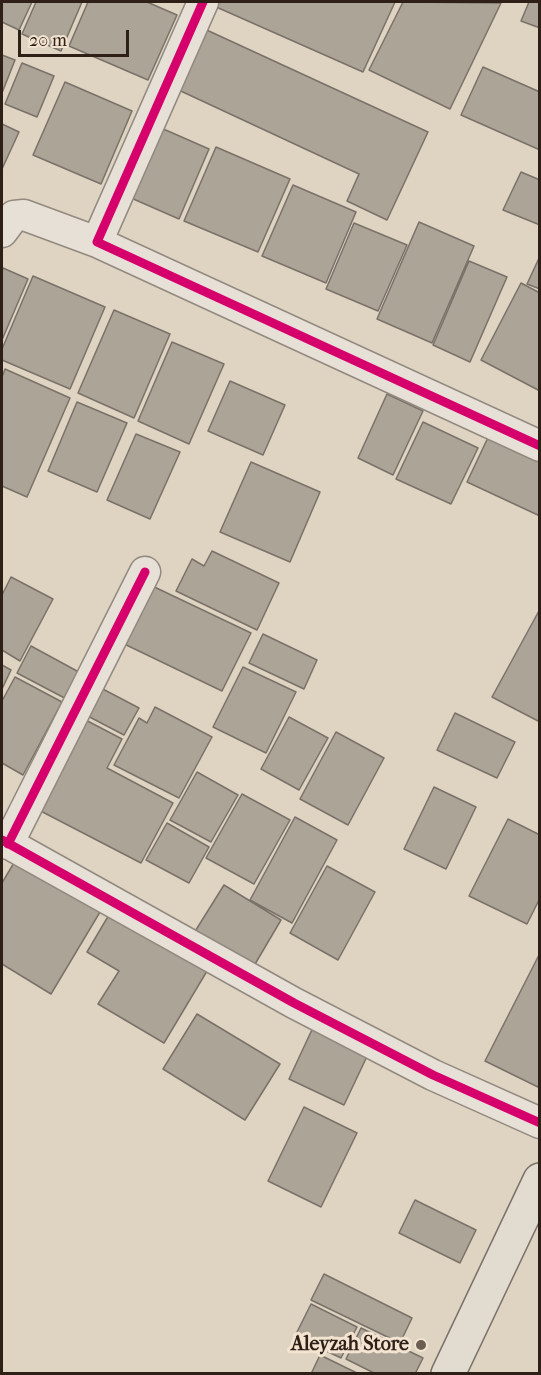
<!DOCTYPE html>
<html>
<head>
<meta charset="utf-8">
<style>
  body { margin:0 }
  #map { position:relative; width:541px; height:1375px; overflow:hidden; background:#dfd3c2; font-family:"IM FELL French Canon",serif }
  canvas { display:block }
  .frame { position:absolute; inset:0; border:3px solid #2e1f17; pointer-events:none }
  .scale { position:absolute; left:18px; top:30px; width:111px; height:27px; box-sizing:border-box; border:3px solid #2e1f17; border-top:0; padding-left:8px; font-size:18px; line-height:21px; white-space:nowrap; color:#2e1f17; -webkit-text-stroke:4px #f2e4d0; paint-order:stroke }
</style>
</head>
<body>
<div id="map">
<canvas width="541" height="1375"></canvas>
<div class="frame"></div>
<div class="scale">20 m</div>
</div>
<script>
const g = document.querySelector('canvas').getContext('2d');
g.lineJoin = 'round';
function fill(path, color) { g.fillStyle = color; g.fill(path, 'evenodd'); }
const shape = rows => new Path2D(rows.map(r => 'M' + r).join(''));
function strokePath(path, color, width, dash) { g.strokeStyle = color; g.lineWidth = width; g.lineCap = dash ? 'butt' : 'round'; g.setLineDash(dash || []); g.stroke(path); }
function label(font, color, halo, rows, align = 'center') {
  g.font = font + ' "IM FELL French Canon",serif'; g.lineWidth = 6; g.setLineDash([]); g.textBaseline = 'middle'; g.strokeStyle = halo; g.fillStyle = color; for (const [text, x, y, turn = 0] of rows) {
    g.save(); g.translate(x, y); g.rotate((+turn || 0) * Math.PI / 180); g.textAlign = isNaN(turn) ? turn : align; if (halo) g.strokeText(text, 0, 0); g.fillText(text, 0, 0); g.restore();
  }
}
const building = shape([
  [2,2,32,2,19,30,2,22,2,2],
  [36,2,82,2,61,51,22,34,36,2],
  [88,2,147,2,177,15,148,80,69,46,88,2],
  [205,2,395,2,363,72,205,2],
  [403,2,501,3,450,109,369,70,403,2],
  [529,2,540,2,540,28,521,21,529,2],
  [198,26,428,132,387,220,347,201,359,174,170,86,198,26],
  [2,55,15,60,2,93,2,55],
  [22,63,54,76,37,117,5,104,22,63],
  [483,67,540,92,540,150,461,115,483,67],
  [65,82,132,111,101,184,33,155,65,82],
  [2,124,19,132,2,169,2,124],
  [152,124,209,149,179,219,122,194,152,124],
  [216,147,290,179,258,252,184,221,216,147],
  [521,172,540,180,540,225,503,210,521,172],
  [293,185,356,212,326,283,262,256,293,185],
  [419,222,474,246,432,343,377,319,419,222],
  [354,223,407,245,378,311,326,289,354,223],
  [540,256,540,289,527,284,540,256],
  [469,261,507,277,470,362,433,345,469,261],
  [3,268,28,279,2,340,2,271,3,268],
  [33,276,105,307,70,389,2,360,2,349,33,276],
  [521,283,540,293,540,391,481,360,521,283],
  [114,310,170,334,134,418,78,393,114,310],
  [172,342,224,364,189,444,138,421,172,342],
  [5,369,70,398,27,497,2,486,2,377,5,369],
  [230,381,285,405,263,455,208,431,230,381],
  [387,394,423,411,393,475,358,458,387,394],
  [77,402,127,423,97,492,48,471,77,402],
  [423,422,478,448,451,504,396,479,423,422],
  [492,429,540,451,540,516,467,482,492,429],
  [136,434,180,452,150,519,107,500,136,434],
  [251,462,320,492,290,562,220,532,251,462],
  [212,551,279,583,257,630,176,591,192,559,204,566,212,551],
  [11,577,53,599,20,661,2,650,2,595,11,577],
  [146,583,251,633,222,691,118,641,146,583],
  [540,609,540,722,492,697,540,609],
  [263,634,317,660,304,689,249,663,263,634],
  [31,646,88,677,74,703,17,673,31,646],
  [2,665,11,670,2,689,2,665],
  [243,667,296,692,266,753,213,727,243,667],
  [15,677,62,702,23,775,2,763,2,701,15,677],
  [97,686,139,708,124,735,82,713,97,686],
  [155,707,212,737,179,798,114,765,139,718,147,723,155,707],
  [455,713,515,742,497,778,437,750,455,713],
  [78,716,122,739,107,768,173,803,141,863,31,806,78,716],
  [289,717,328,738,299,790,261,769,289,717],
  [336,732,384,758,348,825,300,799,336,732],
  [197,772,238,795,211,842,170,820,197,772],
  [434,787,476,807,446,869,404,849,434,787],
  [242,794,290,820,254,884,206,858,242,794],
  [295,817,337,840,292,923,250,900,295,817],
  [508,819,540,835,540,898,527,924,469,896,508,819],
  [167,823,209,847,189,883,146,860,167,823],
  [18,856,103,907,51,994,2,964,2,883,18,856],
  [327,866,375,892,338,960,290,933,327,866],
  [224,885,281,920,248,976,189,941,224,885],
  [113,908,210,966,164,1043,98,1004,119,971,87,952,113,908],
  [540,953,540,1088,485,1061,540,953],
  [197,1014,280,1064,245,1120,163,1069,197,1014],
  [316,1021,371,1048,344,1105,289,1079,316,1021],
  [304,1107,357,1133,321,1207,268,1181,304,1107],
  [415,1200,476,1230,460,1263,399,1233,415,1200],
  [324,1274,412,1318,400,1343,311,1300,324,1274],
  [311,1304,357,1327,341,1358,295,1336,311,1304],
  [361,1328,423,1358,415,1374,376,1374,346,1359,361,1328],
  [320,1355,359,1374,311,1374,320,1355]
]);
fill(building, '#ada498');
strokePath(building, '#7a7168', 1.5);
const minor = shape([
  [203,2,97,242,540,446],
  [2,232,14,216,24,215,97,242],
  [2,840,294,1003,433,1075,540,1123],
  [8,844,145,572]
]);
const trunk = shape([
  [448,1374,540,1180]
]);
strokePath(minor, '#92897f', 33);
strokePath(trunk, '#7a7168', 36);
strokePath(minor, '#e6e0d7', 30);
strokePath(trunk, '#e2dbd0', 33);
strokePath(shape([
  [203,2,97,242,540,446],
  [2,840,294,1003,433,1075,540,1123],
  [8,844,145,572]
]), '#d6006c', 9);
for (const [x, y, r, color] of [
  [421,1345,6,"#6c5e53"]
]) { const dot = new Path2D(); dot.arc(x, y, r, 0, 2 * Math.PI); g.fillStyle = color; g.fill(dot); strokePath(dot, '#f2e4d0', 2); }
label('bold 20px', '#2e1f17', '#f2e4d0', [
  ["Aleyzah Store",409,1345]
], 'right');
</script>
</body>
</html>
